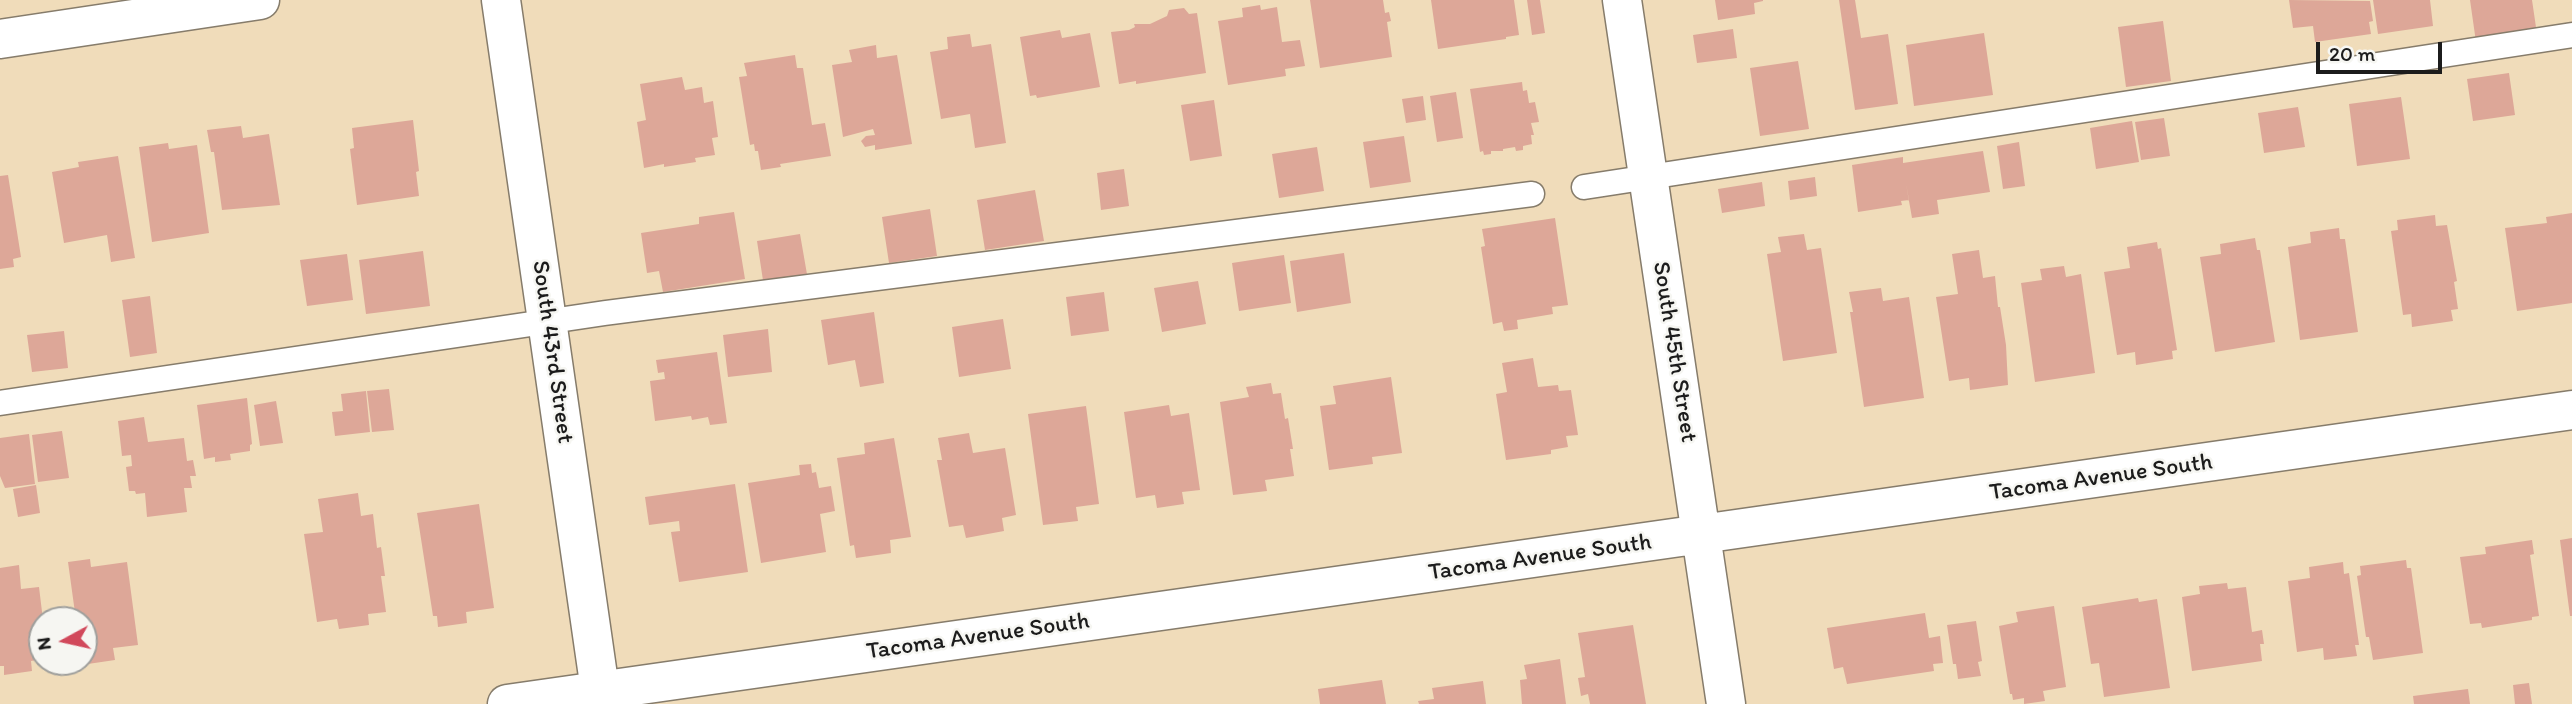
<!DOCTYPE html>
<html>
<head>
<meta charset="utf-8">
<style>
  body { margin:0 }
  #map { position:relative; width:2572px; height:704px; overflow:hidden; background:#f0dcba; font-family:Itim,sans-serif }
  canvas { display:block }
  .north { position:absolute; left:28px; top:606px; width:70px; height:70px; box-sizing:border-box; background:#f6f6f2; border:2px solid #9f9f9c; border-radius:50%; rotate:262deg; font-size:19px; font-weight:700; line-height:28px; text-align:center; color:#1c1c1c }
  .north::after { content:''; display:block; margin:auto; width:24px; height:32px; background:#d1495b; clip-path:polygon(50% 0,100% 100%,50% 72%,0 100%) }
  .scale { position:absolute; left:2316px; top:42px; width:126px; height:32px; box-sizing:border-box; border:4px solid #1c1c1c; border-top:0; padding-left:9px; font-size:21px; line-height:24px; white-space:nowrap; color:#1c1c1c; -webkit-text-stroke:5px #f6f6f2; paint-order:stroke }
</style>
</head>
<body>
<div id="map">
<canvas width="2572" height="704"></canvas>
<div class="north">N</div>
<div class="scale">20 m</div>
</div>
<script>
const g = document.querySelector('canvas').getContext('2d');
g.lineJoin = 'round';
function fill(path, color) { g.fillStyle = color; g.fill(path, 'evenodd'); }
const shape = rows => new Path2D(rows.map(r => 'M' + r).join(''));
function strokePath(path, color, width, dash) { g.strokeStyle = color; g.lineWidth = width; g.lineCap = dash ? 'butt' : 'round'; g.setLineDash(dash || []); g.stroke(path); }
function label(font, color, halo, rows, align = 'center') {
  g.font = font + ' Itim,sans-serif'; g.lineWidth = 5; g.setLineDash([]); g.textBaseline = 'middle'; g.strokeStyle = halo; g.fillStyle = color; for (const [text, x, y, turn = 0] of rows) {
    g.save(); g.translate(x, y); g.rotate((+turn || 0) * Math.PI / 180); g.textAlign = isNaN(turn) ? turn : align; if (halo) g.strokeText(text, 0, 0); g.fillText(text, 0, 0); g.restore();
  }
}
fill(shape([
  [1310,0,1383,0,1385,13,1389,12,1391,21,1387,22,1392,57,1320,68],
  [1431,0,1514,0,1519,35,1506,37,1506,39,1438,49],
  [1527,0,1540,0,1545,33,1532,35],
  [1715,0,1763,0,1763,1,1754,3,1755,14,1718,20],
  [1839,0,1855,0,1861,38,1888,34,1898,104,1855,110],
  [2289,0,2370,1,2373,21,2369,22,2371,34,2315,42,2313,26,2293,28],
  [2373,0,2430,0,2433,26,2378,34],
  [2470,0,2532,0,2537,34,2476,42],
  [1260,5,1261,10,1277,7,1282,42,1300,40,1305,66,1285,69,1286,76,1228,85,1218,21,1243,17,1242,8],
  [1184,8,1189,14,1197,13,1206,73,1136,84,1136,81,1119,84,1111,32,1129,30,1135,27,1134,24,1150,24,1167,16,1169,10],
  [2163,21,2171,81,2126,87,2118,27],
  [1733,29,1737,58,1697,63,1693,35],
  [1060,30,1062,38,1090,33,1100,87,1037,98,1036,95,1030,96,1020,37],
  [1984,33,1993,95,1914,106,1906,45],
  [970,34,972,47,991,44,1006,143,975,148,970,114,941,119,930,52,948,49,947,37],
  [876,45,877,58,897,55,912,144,875,150,875,145,865,147,861,141,866,136,875,135,873,129,843,137,832,65,852,62,849,50],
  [795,55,797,68,803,68,812,125,825,123,831,156,780,164,781,167,761,170,758,151,755,151,754,144,750,145,739,77,747,76,744,63],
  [1798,61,1809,129,1760,136,1750,68],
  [2509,73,2515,115,2473,121,2467,79],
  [682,77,685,90,702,87,704,103,713,101,718,137,712,138,715,155,695,158,696,162,664,167,664,164,644,168,637,122,646,120,640,84],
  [1522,82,1523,91,1527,90,1529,103,1535,102,1539,122,1531,123,1534,135,1531,135,1532,144,1523,146,1523,150,1516,151,1515,147,1503,149,1503,151,1491,151,1491,154,1484,155,1483,151,1480,152,1470,89],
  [1456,92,1463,138,1437,142,1430,96],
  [1423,96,1426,120,1406,123,1402,99],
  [2401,97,2410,159,2357,166,2349,104],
  [1214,100,1222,156,1190,161,1181,105],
  [2298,107,2305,147,2264,153,2258,113],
  [2164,118,2170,156,2141,160,2135,122],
  [413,120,419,171,416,172,419,196,357,205,350,149,354,148,352,128],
  [2132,121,2139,162,2096,169,2090,128],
  [241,126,243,138,269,134,280,205,222,210,214,152,211,152,207,130],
  [1404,136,1411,182,1370,188,1363,142],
  [2019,142,2025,186,2003,189,1997,146],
  [168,143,169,149,197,145,209,233,152,242,139,147],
  [1317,147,1324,191,1279,198,1272,154],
  [1983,151,1990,192,1937,200,1939,214,1912,218,1906,184,1909,200,1901,201,1902,205,1858,212,1852,165,1903,157,1903,163],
  [118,156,135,258,111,262,107,235,64,243,52,172,79,167,78,162],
  [1124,169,1129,206,1101,210,1097,173],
  [8,175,21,257,13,259,14,267,0,269,0,176],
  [1815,177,1817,196,1790,200,1788,181],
  [1762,182,1765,206,1722,213,1718,189],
  [1035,190,1044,241,985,250,977,200],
  [930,209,937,256,889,263,882,217],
  [734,212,745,279,663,292,659,271,647,273,641,233,699,224,699,217],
  [2572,213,2572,303,2517,311,2505,228,2547,223,2546,217],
  [2435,215,2436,226,2447,225,2457,281,2454,282,2458,309,2451,310,2453,321,2412,327,2411,314,2403,315,2391,231,2398,230,2397,220],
  [1555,218,1568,305,1552,307,1553,314,1517,320,1518,329,1504,331,1502,322,1493,324,1481,247,1485,246,1482,229],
  [2339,228,2340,239,2345,239,2358,332,2300,340,2288,247,2311,243,2310,232],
  [800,234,808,280,764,287,757,241],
  [1804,234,1807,250,1821,248,1837,353,1783,361,1767,254,1781,252,1778,237],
  [2255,238,2257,250,2260,250,2275,342,2215,352,2200,257,2221,254,2220,244],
  [2157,242,2158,249,2161,248,2177,350,2172,351,2173,359,2136,365,2135,352,2117,355,2104,272,2130,268,2127,247],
  [1979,250,1983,278,1995,276,1998,307,2000,307,2006,345,2008,385,1970,390,1969,378,1949,381,1936,297,1958,294,1952,254],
  [423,251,430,306,366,314,359,260],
  [1344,253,1351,303,1297,312,1290,261],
  [347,254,353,300,307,306,300,260],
  [1284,255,1291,303,1239,311,1232,263],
  [2064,266,2066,277,2081,274,2095,373,2035,382,2021,283,2042,280,2040,269],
  [1198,281,1206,324,1162,332,1154,288],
  [1881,288,1883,301,1909,297,1924,398,1864,407,1850,312,1853,312,1849,292],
  [1104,292,1109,331,1071,336,1066,297],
  [150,296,157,353,130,357,122,300],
  [874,312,884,383,860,387,855,360,828,365,821,320],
  [1003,319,1011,369,959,377,952,327],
  [768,329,772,372,728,377,723,335],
  [64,331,68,368,32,372,27,335],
  [717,352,727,423,710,425,708,417,692,420,691,416,655,421,650,381,665,379,664,372,658,373,656,360],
  [1533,358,1538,387,1558,385,1559,391,1571,390,1578,435,1566,436,1568,447,1551,450,1551,454,1506,460,1496,394,1507,392,1502,363],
  [1391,377,1402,453,1372,457,1373,464,1329,470,1320,406,1336,404,1333,386],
  [1271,383,1273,394,1281,393,1285,419,1288,418,1293,449,1290,449,1294,476,1265,480,1267,491,1233,495,1220,402,1249,397,1246,387],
  [389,389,394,430,372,432,367,391],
  [366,391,370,432,335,436,332,412,343,411,341,394],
  [247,398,252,444,250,445,250,451,230,454,231,460,215,462,215,457,204,459,197,405],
  [276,401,283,443,260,446,254,405],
  [1169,405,1171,416,1189,413,1200,490,1182,492,1184,504,1157,508,1155,495,1136,498,1124,412],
  [1086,406,1099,504,1076,507,1078,521,1043,525,1028,414],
  [144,417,148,442,184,438,187,461,193,460,196,476,190,476,192,488,184,488,187,512,147,517,145,493,136,494,135,491,129,491,126,467,132,466,131,455,122,456,118,421],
  [62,431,69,478,38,482,32,435],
  [969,433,973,453,1005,448,1016,515,1002,518,1004,531,966,538,963,525,949,527,937,460,942,460,938,438],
  [29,434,35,484,5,488,0,476,0,438],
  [894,438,911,537,890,540,891,553,856,558,854,545,850,546,837,458,865,454,864,443],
  [811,464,812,473,816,472,819,488,831,486,835,511,820,514,826,552,761,563,748,483,800,475,799,465],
  [735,484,748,572,679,582,671,532,680,531,679,521,649,525,645,497],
  [36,485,40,513,18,517,13,489],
  [358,493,361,516,373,514,377,548,381,547,385,576,381,576,386,612,368,614,369,625,339,629,337,619,317,622,304,534,323,532,318,499],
  [479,504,494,608,466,612,467,623,438,627,437,616,433,616,417,513],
  [2572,538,2572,616,2570,616,2560,540],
  [2532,540,2534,554,2530,555,2539,616,2532,617,2532,620,2482,628,2481,623,2470,624,2460,557,2486,554,2485,547],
  [90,559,91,567,127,562,138,645,113,648,115,660,81,665,81,662,84,662,84,620,76,620,68,562],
  [2406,560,2407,568,2411,568,2423,653,2373,660,2369,637,2366,637,2357,576,2361,575,2360,566],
  [2343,562,2344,574,2349,573,2359,645,2355,645,2357,656,2324,660,2323,648,2297,652,2288,581,2310,578,2309,567],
  [19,565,21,589,39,587,43,620,42,659,31,661,32,671,4,675,4,666,0,666,0,568],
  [2227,583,2228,589,2246,587,2252,632,2262,630,2264,644,2260,644,2262,661,2192,671,2182,597,2200,594,2199,586],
  [2138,598,2139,602,2157,599,2170,688,2104,697,2099,663,2091,664,2082,607],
  [2054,606,2066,687,2043,691,2045,701,2024,704,2024,698,2013,700,2012,694,2010,694,1999,626,2018,622,2016,612],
  [1925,613,1929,638,1940,636,1943,663,1933,664,1934,671,1847,684,1843,667,1834,669,1827,628],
  [1976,621,1982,661,1978,662,1981,676,1958,679,1956,664,1953,664,1947,625],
  [1633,625,1646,704,1590,704,1588,694,1581,696,1578,678,1585,677,1578,633],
  [1560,659,1566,704,1522,704,1520,680,1527,679,1524,665],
  [1382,680,1386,704,1320,704,1318,689],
  [1483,681,1486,704,1419,704,1418,701,1434,699,1432,688],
  [2529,683,2532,704,2515,704,2513,685],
  [2468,689,2470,704,2414,704,2413,696]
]), '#dda798');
const service = shape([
  [1584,187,2572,35],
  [0,403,605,313,1532,194]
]);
const minor = shape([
  [1622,0,1726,704],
  [0,39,260,0],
  [507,704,2572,410]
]);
const tertiary = shape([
  [501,0,602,704]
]);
strokePath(service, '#867c6b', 27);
strokePath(minor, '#867c6b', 41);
strokePath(tertiary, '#867c6b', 41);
strokePath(service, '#fff', 24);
strokePath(minor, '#fff', 38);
strokePath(tertiary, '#fff', 38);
label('24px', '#1c1c1c', '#f6f6f2', [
  ["South 43rd Street",552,352,82],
  ["South 45th Street",1674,352,81],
  ["Tacoma Avenue South",2101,478,-8],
  ["Tacoma Avenue South",1540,558,-8],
  ["Tacoma Avenue South",978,637,-8]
]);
</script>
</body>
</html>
